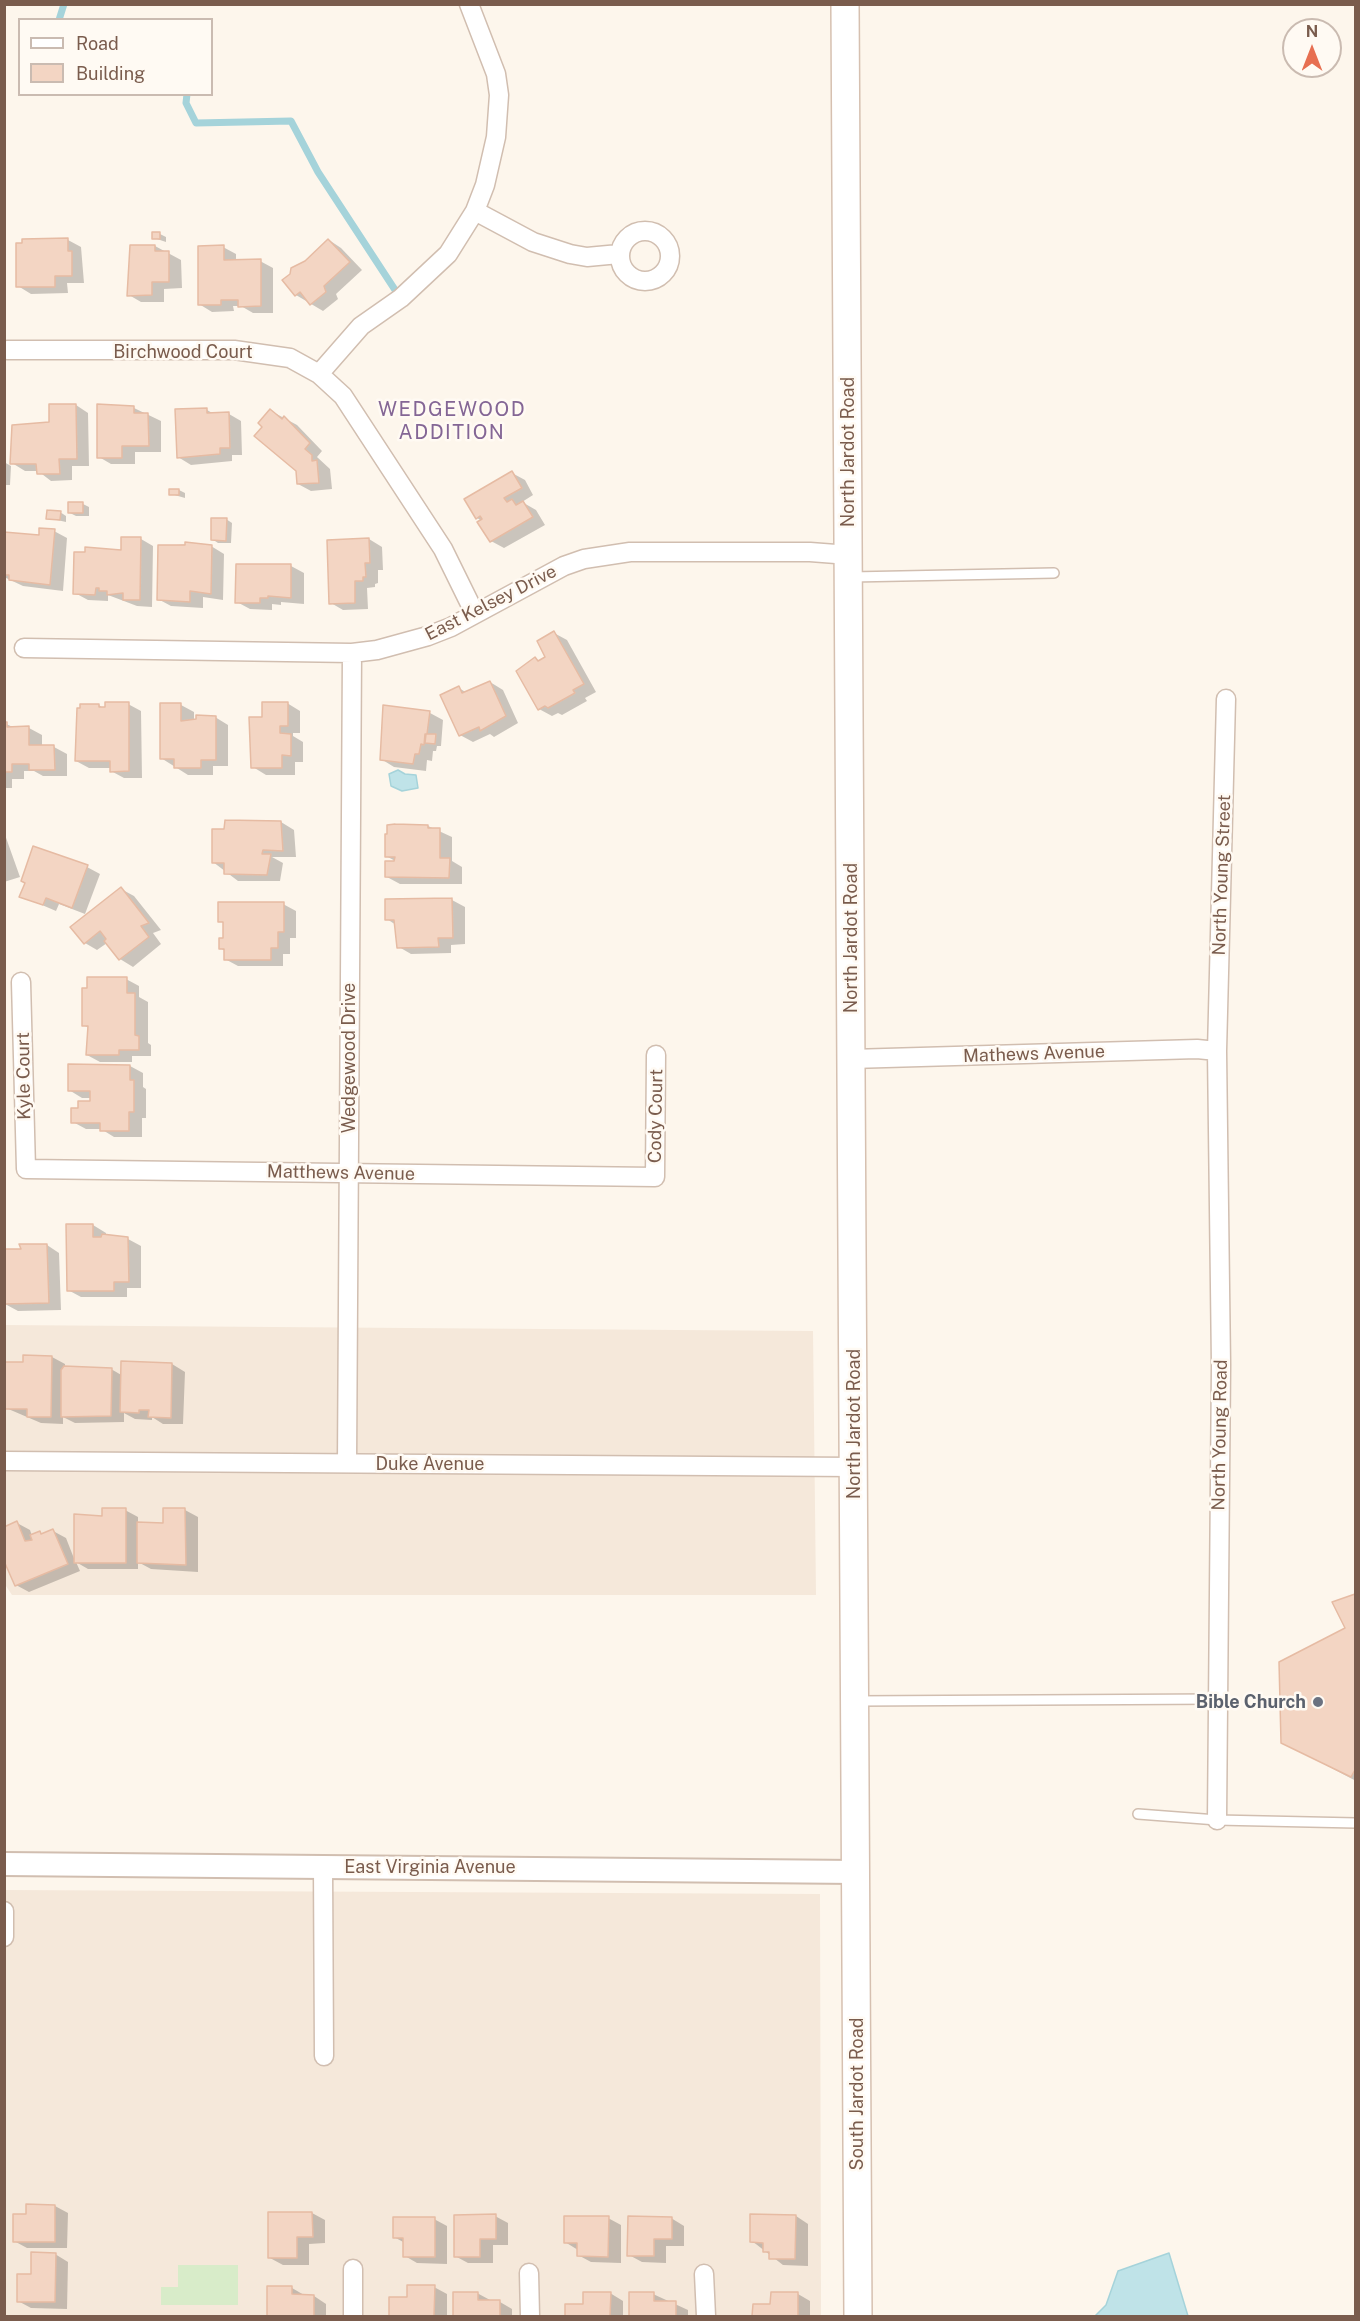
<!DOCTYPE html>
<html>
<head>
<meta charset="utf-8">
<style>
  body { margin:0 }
  #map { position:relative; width:1360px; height:2321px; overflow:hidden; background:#fdf6ec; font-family:"Public Sans",sans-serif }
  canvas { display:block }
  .frame { position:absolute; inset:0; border:6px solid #7a5c4d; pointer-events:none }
  .legend { position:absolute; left:18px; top:18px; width:195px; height:78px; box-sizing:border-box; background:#fffaf3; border:2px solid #cabbb1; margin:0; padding:8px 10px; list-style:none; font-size:18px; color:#7a5c4d }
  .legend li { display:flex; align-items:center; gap:12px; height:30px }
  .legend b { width:30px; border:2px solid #cabbb1 }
  .north { position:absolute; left:1282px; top:18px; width:60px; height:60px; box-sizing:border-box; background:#fffaf3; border:2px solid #cabbb1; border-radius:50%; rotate:0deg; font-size:16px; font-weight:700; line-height:24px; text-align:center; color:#7a5c4d }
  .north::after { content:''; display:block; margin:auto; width:21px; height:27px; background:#e76f51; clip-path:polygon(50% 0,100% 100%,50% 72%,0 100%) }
</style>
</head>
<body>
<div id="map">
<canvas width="1360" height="2321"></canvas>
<div class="frame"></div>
<ul class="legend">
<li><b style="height:8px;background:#fff"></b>Road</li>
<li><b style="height:16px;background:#f3d5c3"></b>Building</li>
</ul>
<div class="north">N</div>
</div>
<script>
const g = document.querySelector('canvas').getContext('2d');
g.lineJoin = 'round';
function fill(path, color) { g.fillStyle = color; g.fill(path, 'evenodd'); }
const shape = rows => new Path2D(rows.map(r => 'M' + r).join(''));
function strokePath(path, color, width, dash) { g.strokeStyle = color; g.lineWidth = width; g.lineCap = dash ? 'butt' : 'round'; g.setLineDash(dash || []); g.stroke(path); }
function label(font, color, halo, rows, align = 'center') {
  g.font = font + ' "Public Sans",sans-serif'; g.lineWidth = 5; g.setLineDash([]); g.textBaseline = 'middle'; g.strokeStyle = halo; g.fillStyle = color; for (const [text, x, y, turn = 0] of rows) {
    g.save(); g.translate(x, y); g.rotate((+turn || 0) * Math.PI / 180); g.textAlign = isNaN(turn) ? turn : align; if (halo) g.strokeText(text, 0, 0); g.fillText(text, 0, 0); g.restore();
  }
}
fill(shape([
  [4,1325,813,1331,816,1595,12,1595,4,1583],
  [5,1890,820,1894,821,2316,5,2316]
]), '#f5e8da');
fill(shape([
  [178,2265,238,2265,238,2305,161,2305,161,2287,178,2287]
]), '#d8ecc9');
const water = shape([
  [398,770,405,774,416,775,418,788,402,791,391,786,389,774,398,770],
  [1169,2253,1188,2316,1095,2316,1106,2305,1118,2271,1169,2253]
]);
fill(water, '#bfe3e8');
strokePath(water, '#a5d3da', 1.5);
fill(shape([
  [160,234,166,237,166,242,154,238],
  [24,240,68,240,81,247,84,283,67,283,68,293,31,294,18,286],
  [329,240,341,248,362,270,336,294,338,299,323,311,296,295,305,262],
  [155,246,181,260,182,288,164,289,164,302,141,302,129,295],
  [223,247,236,254,236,261,260,261,273,268,273,313,253,313,241,306,233,306,234,311,212,312,199,304],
  [76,405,88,413,89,466,72,466,72,480,51,481,38,471,25,471,12,463,50,423],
  [134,408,161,421,161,452,135,452,135,464,111,464,99,457],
  [207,410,214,414,229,414,241,421,242,455,232,455,232,461,191,465,178,457],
  [271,411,297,425,322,451,317,457,330,469,332,489,311,491,298,484,297,470,264,427],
  [4,462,11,466,10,485,4,485],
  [512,473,525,480,533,495,522,502,536,510,545,525,504,548,491,541,482,521,477,518],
  [179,490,185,493,185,498,171,494],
  [83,504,89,507,89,516,76,516,70,513],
  [60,512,66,516,66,522,48,518],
  [226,519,232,523,231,543,218,543,212,539],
  [54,531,67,538,63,591,23,586,4,577,4,533,40,536],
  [141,539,153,546,152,607,137,606,108,595,108,601,88,600,75,593],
  [369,539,382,547,383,570,378,570,378,583,375,584,375,587,367,588,368,609,343,610,331,603],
  [193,544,211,546,224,554,223,600,203,597,203,608,171,606,158,599,159,546],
  [238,566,291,566,304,573,304,604,281,602,281,605,272,604,272,610,250,609,237,602],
  [554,633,567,640,596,692,585,698,587,701,562,715,558,713,552,716,539,709,536,659,540,661,547,657],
  [490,682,503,690,518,723,494,737,490,734,473,742,460,735,459,688,467,693],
  [287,703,300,711,300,733,293,733,293,736,303,742,303,762,295,762,295,775,266,775,253,767,263,719],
  [128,704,141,711,142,778,124,778,111,771,111,768,89,768,76,761,99,705,104,709],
  [181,705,194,712,194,721,215,717,228,725,228,766,213,766,213,775,188,775,161,758],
  [384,707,430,713,443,720,441,746,437,746,436,751,433,751,432,761,427,760,426,771,394,767,381,759],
  [4,723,15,728,29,728,42,735,42,747,54,747,67,754,67,776,43,776,34,771,24,771,24,779,12,779,12,788,4,788],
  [281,822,294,830,296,857,272,857,283,863,280,881,238,881,213,862,226,831],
  [428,826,452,837,452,861,462,867,462,884,400,884,387,877,399,863,386,856,389,836],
  [4,832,20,877,4,882],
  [87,867,100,874,85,914,59,904,56,911,21,896],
  [121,889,134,896,161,930,153,933,161,944,133,967,120,959,107,943,97,950,85,943],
  [452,900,465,907,465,944,451,945,451,953,411,954,399,947,396,925,387,919],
  [283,904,296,911,296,938,290,938,290,954,283,954,283,966,238,966,225,959,225,951,220,948,225,940,225,924,220,921],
  [126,979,139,986,139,997,148,1002,148,1043,151,1045,151,1056,132,1056,132,1062,100,1062,87,1055,89,1028,83,1025],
  [130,1066,143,1073,143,1087,146,1089,146,1118,142,1118,142,1137,114,1137,101,1129,86,1129,73,1122,79,1109,91,1102,91,1098,82,1098,69,1090],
  [68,1225,93,1225,106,1233,106,1236,128,1239,141,1246,141,1288,127,1288,127,1297,81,1297,68,1290],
  [47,1245,59,1253,61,1310,18,1311,5,1304,23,1250],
  [52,1357,65,1364,65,1368,111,1369,123,1376,172,1364,185,1372,183,1424,163,1424,152,1417,152,1420,135,1419,124,1413,124,1422,75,1423,63,1417,63,1424,41,1423,6,1408,4,1383,25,1364],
  [125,1510,138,1517,138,1524,164,1524,164,1510,185,1510,198,1517,198,1572,151,1569,138,1562,138,1569,88,1569,76,1562,80,1571,29,1592,16,1585,17,1523,30,1530,32,1536,53,1531,66,1538,75,1561,103,1517],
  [1355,1596,1356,1596,1356,1781,1282,1742,1347,1628],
  [55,2206,68,2213,67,2248,27,2248,14,2241,28,2215],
  [312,2213,325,2220,325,2243,309,2244,309,2265,283,2265,270,2258],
  [495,2216,508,2223,508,2245,493,2245,493,2263,468,2263,455,2256],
  [796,2216,808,2224,808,2266,783,2265,752,2241],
  [608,2218,621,2225,621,2263,591,2262,578,2255,578,2250,565,2242],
  [671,2218,684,2226,684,2246,666,2246,666,2263,642,2262,629,2255],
  [434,2219,447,2226,447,2264,417,2263,405,2256,405,2243,394,2237],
  [55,2254,68,2262,67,2309,31,2308,18,2301,32,2276],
  [434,2287,447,2294,447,2316,390,2316,391,2298,408,2299],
  [269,2288,292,2288,304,2295,314,2296,326,2304,326,2316,268,2316],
  [455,2293,477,2293,490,2300,500,2302,512,2309,512,2316,454,2316],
  [610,2293,623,2301,623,2316,566,2316,567,2305,584,2306],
  [630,2294,653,2294,688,2310,688,2316,630,2316],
  [798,2294,810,2301,810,2316,754,2316,754,2306,772,2306]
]), '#0003');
strokePath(shape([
  [59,20,64,4],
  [187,94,186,103,196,123,291,121,318,172,399,296]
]), '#a5d3da', 7);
const building = shape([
  [152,232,160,232,160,239,152,239,152,232],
  [68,238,68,251,72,251,72,276,55,276,55,287,16,287,16,243,22,243,22,239,68,238],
  [328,239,350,262,324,286,326,292,310,305,300,292,295,296,282,280,290,274,291,268,305,261,328,239],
  [130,245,155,245,155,251,169,251,169,282,152,282,152,295,127,296,130,245],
  [224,245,224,260,261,259,261,306,238,307,238,300,221,300,221,305,198,305,198,246,224,245],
  [49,404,76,404,77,459,59,459,60,474,37,474,36,464,10,464,12,425,49,422,49,404],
  [97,404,134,406,134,413,148,413,149,446,122,446,122,458,97,458,97,404],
  [207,408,207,413,229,412,230,448,220,448,220,454,177,458,175,409,207,408],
  [270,409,282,419,284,416,310,443,305,449,312,455,312,461,317,460,319,483,297,484,296,471,254,436,262,427,258,423,270,409],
  [512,471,522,488,504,498,507,502,512,499,516,505,523,501,533,517,490,542,477,522,482,519,480,516,476,519,464,499,512,471],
  [169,489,179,489,179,495,169,495,169,489],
  [68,502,83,502,83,513,68,513,68,502],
  [47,510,61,511,60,520,46,519,47,510],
  [211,518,227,518,226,541,211,540,211,518],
  [39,528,55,529,50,585,9,580,9,575,4,575,4,532,39,535,39,528],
  [121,537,141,537,140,600,123,600,123,593,107,595,107,591,99,591,99,588,96,588,95,595,73,594,74,552,85,552,85,547,121,550,121,537],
  [369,538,370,563,365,563,366,577,363,577,363,581,355,581,355,603,329,604,327,540,369,538],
  [185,542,212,545,211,594,190,591,190,602,157,600,158,545,185,545,185,542],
  [236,564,291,564,291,598,268,596,268,598,260,598,260,603,235,603,236,564],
  [554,631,584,684,573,690,575,693,548,708,545,706,538,710,516,671,535,657,538,661,545,657,537,641,554,631],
  [490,681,506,716,480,731,479,727,459,736,440,695,459,686,462,693,490,681],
  [105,702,129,702,129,771,110,772,110,761,75,761,77,708,80,708,80,704,99,704,99,707,105,707,105,702],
  [262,702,288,702,288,726,280,726,280,733,291,734,291,756,282,755,282,768,251,768,249,717,262,717,262,702],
  [160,703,181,703,181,721,196,719,196,715,216,716,216,760,201,760,201,768,174,768,174,759,160,759,160,703],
  [383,705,430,711,427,734,425,734,424,745,421,744,419,754,415,754,413,764,380,760,383,705],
  [4,722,7,722,7,727,29,726,29,745,54,745,55,770,29,770,29,764,12,764,12,772,4,772,4,722],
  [426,734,436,734,435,744,425,743,426,734],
  [225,820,281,821,283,851,263,850,262,854,271,854,267,875,224,874,224,863,212,863,212,829,224,829,225,820],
  [395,824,428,825,428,828,440,828,440,858,450,858,449,878,385,877,385,861,394,861,395,857,385,857,385,834,387,834,387,825,395,824],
  [33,846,88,865,72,908,46,898,43,905,19,897,25,883,21,881,33,846],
  [121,887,149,923,141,926,149,937,119,960,104,941,106,939,100,931,84,944,70,927,121,887],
  [452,898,453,938,438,938,439,947,397,948,394,920,385,920,385,899,452,898],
  [218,902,284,902,284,932,278,932,278,948,271,948,271,960,224,960,224,949,219,949,219,938,223,938,223,922,218,922,218,902],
  [87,977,127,977,127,993,135,993,135,1035,139,1036,139,1050,119,1050,119,1055,86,1055,88,1026,82,1026,82,988,87,988,87,977],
  [68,1064,130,1065,130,1080,134,1080,134,1112,129,1112,129,1131,100,1131,100,1123,71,1123,71,1108,78,1108,78,1101,90,1101,90,1091,68,1091,68,1064],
  [66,1224,93,1224,93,1237,101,1237,102,1234,128,1237,129,1282,114,1282,114,1291,67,1291,66,1224],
  [19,1244,47,1244,49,1303,4,1304,4,1249,21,1249,19,1244],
  [23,1355,52,1356,51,1417,27,1417,27,1409,4,1409,5,1362,23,1362,23,1355],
  [121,1361,172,1363,171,1418,148,1417,149,1410,139,1410,139,1413,120,1412,121,1361],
  [64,1366,112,1368,111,1416,61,1417,61,1370,64,1366],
  [102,1508,126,1508,126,1563,74,1563,74,1514,102,1516,102,1508],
  [163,1508,185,1508,186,1565,137,1563,137,1522,163,1523,163,1508],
  [17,1521,25,1541,32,1540,30,1535,40,1531,41,1534,53,1529,68,1564,15,1586,4,1561,4,1527,17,1521],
  [1355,1594,1356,1768,1351,1777,1281,1743,1279,1662,1345,1628,1332,1602,1355,1594],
  [26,2204,55,2205,55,2242,13,2242,13,2214,26,2214,26,2204],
  [268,2212,312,2212,313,2237,297,2237,297,2258,268,2258,268,2212],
  [496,2214,496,2239,480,2239,480,2257,454,2257,454,2215,496,2214],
  [750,2214,796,2215,795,2259,769,2259,769,2252,763,2252,763,2243,750,2242,750,2214],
  [564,2216,609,2216,608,2257,577,2256,577,2243,564,2243,564,2216],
  [628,2216,672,2217,672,2239,654,2239,654,2256,627,2256,628,2216],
  [393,2217,435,2217,435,2257,403,2257,403,2238,393,2238,393,2217],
  [31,2252,56,2253,55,2302,17,2302,17,2274,31,2274,31,2252],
  [407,2285,435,2285,434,2316,389,2316,389,2297,407,2297,407,2285],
  [267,2286,292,2286,292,2294,314,2295,314,2316,267,2316,267,2286],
  [453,2292,478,2292,478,2300,500,2300,500,2316,453,2316,453,2292],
  [583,2292,611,2292,610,2316,565,2316,565,2304,583,2304,583,2292],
  [629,2292,654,2292,654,2301,676,2301,676,2316,629,2316,629,2292],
  [771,2292,798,2292,798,2316,752,2316,753,2304,770,2304,771,2292]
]);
fill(building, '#f3d5c3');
strokePath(building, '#e6bba3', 1.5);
const service = shape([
  [851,577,1054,573],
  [857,1701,1217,1699],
  [1138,1814,1217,1820,1356,1823]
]);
const minor = shape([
  [475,211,533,242,570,254,587,257,619,254],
  '620 256a25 25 0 1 1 50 0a25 25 0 1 1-50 0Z',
  [7,350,234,350,290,358,319,374,343,396,443,549,475,614],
  [319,374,361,326,401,298,448,254,475,211,485,185,496,137,499,95,496,74,469,4],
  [24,648,352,653,377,650,428,636,451,627,564,566,584,559,630,552,810,552,849,555],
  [21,982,26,1169,655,1177,656,1055],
  [851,1059,1197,1049,1217,1051],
  [4,1461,855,1467],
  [347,1463,352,653],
  [1217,1820,1221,1365,1217,1051,1226,699],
  [323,1866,324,2056],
  [4,1911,4,1937],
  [529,2273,530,2316],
  [704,2274,706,2316],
  [353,2316,353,2269]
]);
const tertiary = shape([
  [4,1864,856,1872]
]);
const secondary = shape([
  [845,4,858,2316]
]);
strokePath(service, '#d1beb0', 12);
strokePath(minor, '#d1beb0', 21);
strokePath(tertiary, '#d1beb0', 26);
strokePath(secondary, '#d6c0b0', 30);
strokePath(service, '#fff', 9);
strokePath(minor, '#fff', 18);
strokePath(tertiary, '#fff', 22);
strokePath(secondary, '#fff', 27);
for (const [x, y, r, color] of [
  [1318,1702,6,"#6b7280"]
]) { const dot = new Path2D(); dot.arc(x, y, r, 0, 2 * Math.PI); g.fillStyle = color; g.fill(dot); strokePath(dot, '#fffaf3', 2); }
label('18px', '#7a5c4d', '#fffaf3', [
  ["Birchwood Court",183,352],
  ["North Jardot Road",848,452,-90],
  ["East Kelsey Drive",491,603,-27],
  ["North Young Street",1222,875,-88],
  ["North Jardot Road",851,938,-90],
  ["Mathews Avenue",1034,1054,-2],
  ["Wedgewood Drive",349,1058,-90],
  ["Kyle Court",24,1076,-91],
  ["Cody Court",656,1116,-89],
  ["Matthews Avenue",341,1173,1],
  ["North Jardot Road",854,1424,-90],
  ["North Young Road",1220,1435,-89],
  ["Duke Avenue",430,1464],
  ["East Virginia Avenue",430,1867],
  ["South Jardot Road",857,2094,-90]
]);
label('bold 18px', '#5b616d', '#fffaf3', [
  ["Bible Church",1306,1702]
], 'right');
g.letterSpacing = '1.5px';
label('20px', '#846695', '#fffaf3', [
  ["WEDGEWOOD",452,410],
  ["ADDITION",452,433]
]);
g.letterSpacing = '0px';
</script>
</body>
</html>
